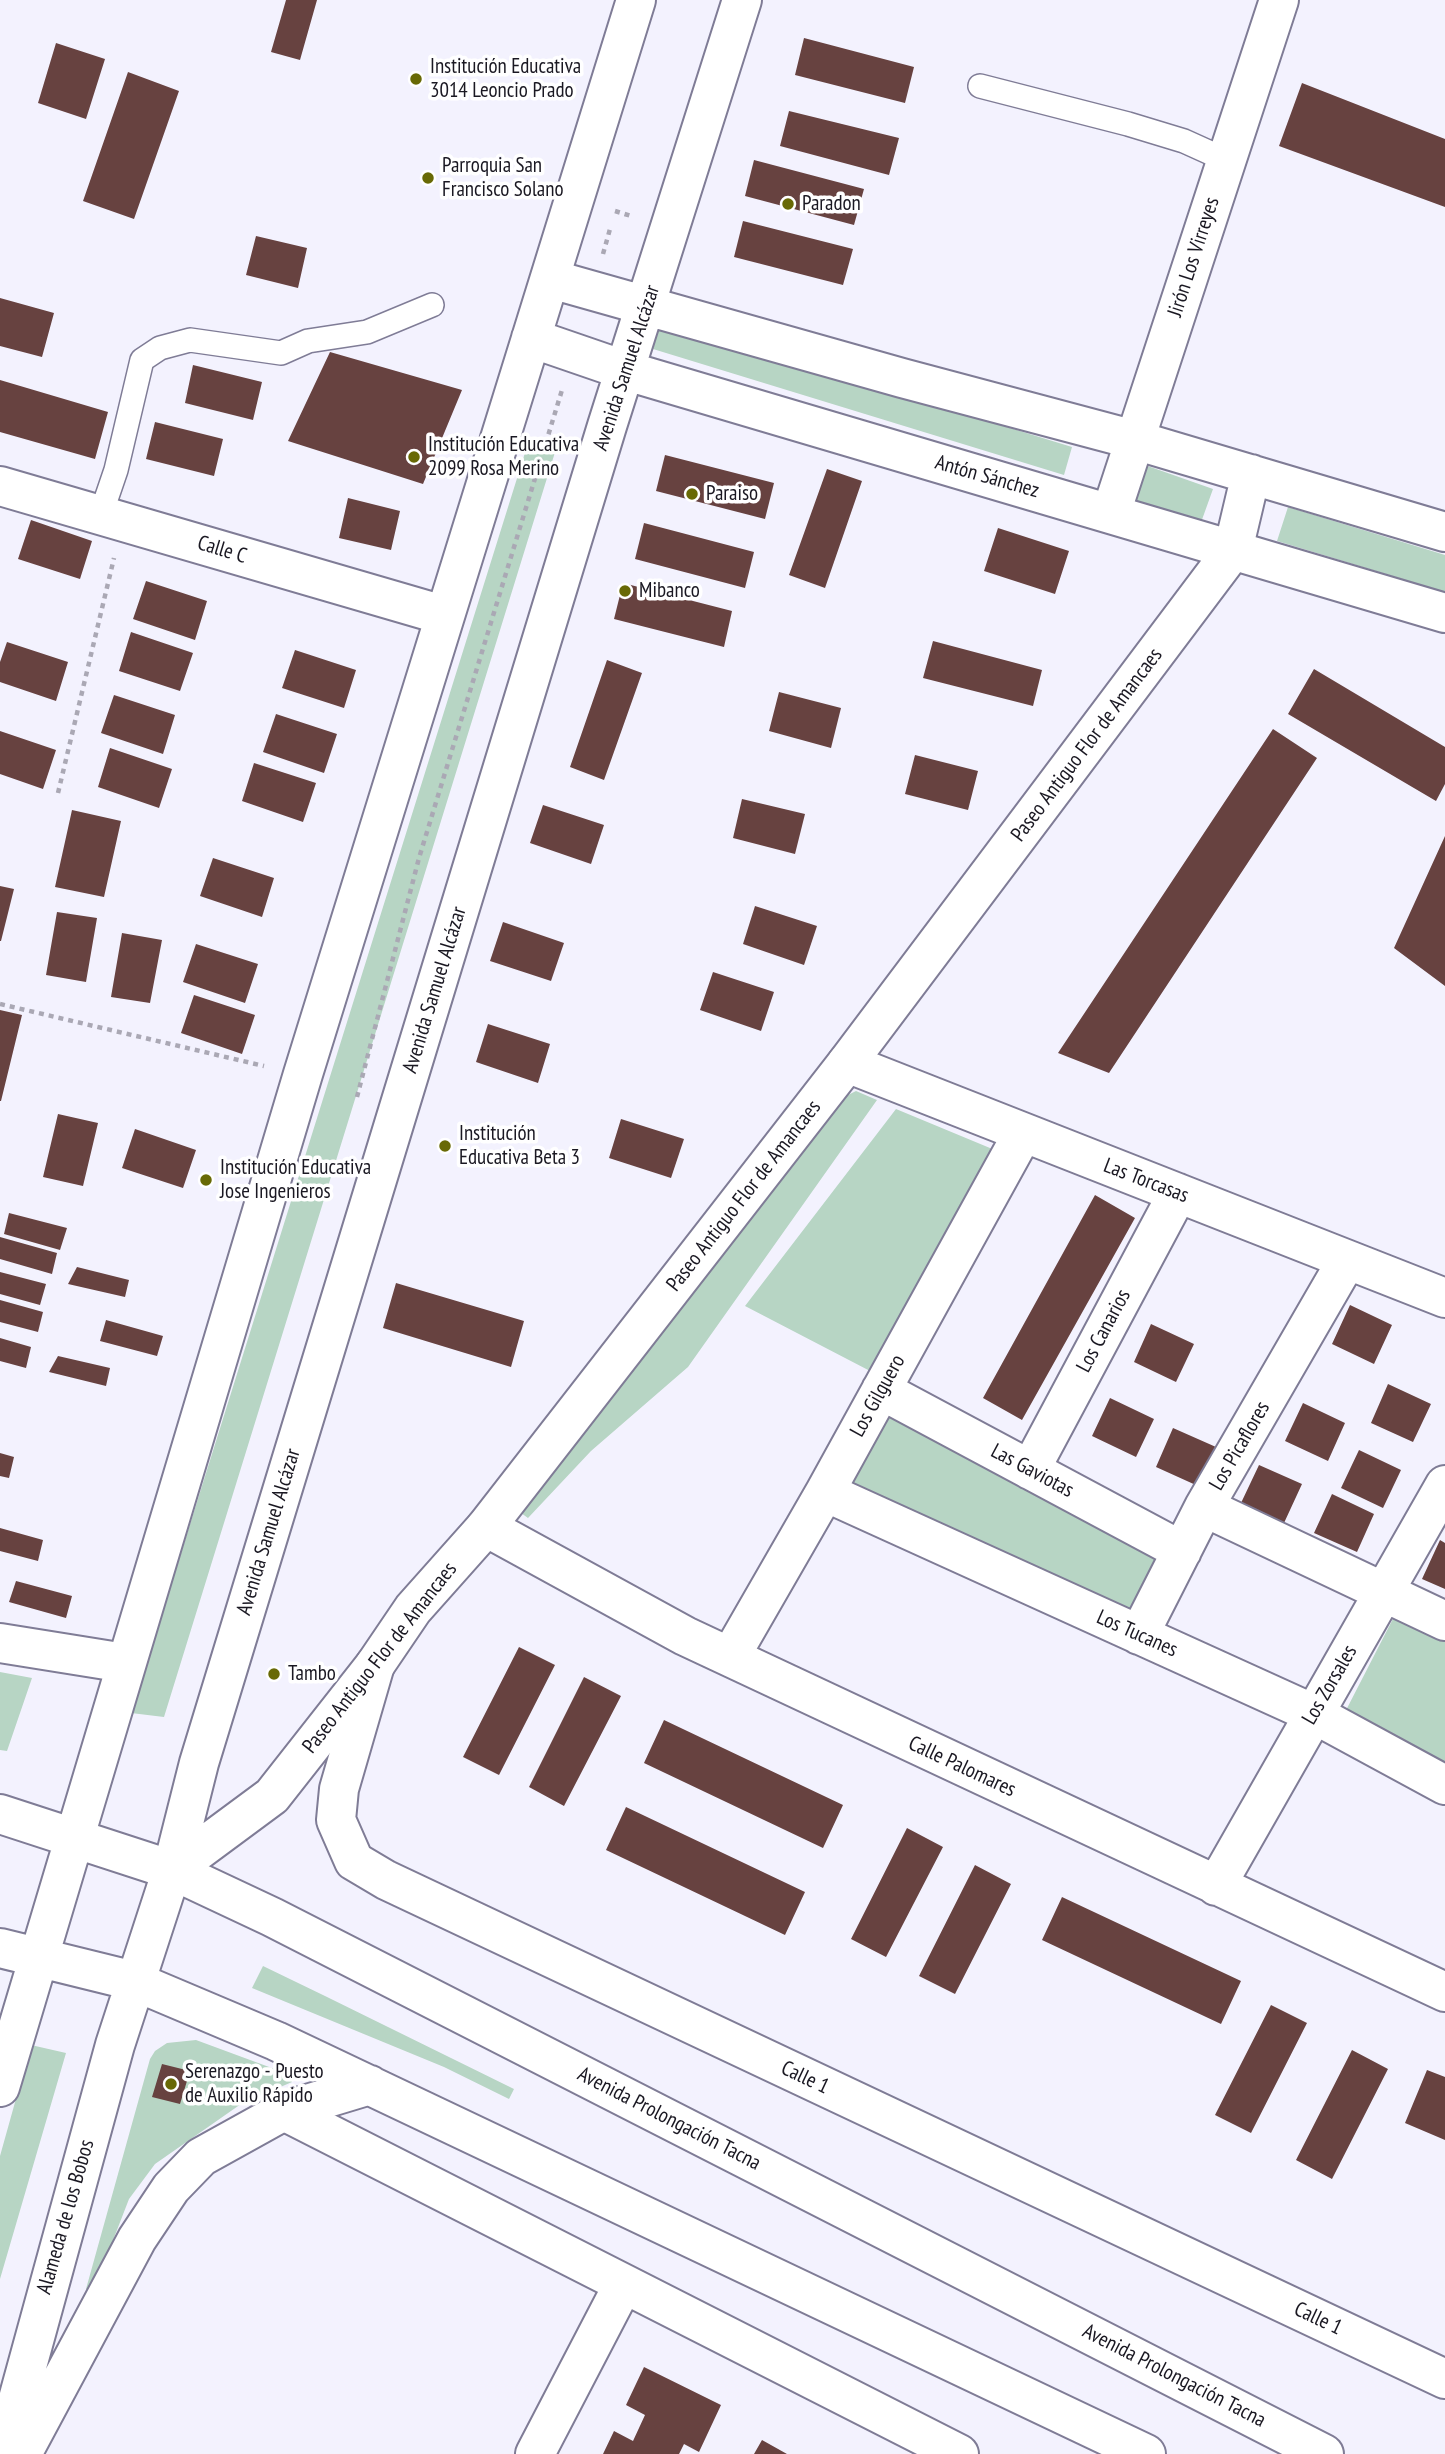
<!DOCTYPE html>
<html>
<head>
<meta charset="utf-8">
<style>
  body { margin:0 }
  canvas { display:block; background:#f3f2fe }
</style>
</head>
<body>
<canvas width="1445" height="2454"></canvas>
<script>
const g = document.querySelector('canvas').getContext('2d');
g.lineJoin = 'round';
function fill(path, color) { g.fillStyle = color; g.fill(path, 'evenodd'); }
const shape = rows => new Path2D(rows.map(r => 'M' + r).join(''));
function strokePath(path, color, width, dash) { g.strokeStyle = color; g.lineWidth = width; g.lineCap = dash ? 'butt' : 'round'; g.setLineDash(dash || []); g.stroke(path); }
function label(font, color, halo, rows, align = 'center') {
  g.font = font + ' "PT Sans Narrow",sans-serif'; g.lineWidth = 7; g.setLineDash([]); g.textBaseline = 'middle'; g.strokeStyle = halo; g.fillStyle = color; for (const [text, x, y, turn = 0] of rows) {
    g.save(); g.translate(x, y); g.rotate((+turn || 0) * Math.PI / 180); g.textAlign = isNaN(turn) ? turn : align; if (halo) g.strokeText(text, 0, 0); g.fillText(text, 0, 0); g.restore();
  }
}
fill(shape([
  [661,321,1072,447,1064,475,653,349],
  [529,440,556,449,164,1717,131,1713],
  [1142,464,1213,489,1199,528,1128,503],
  [1288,507,1445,555,1445,592,1277,541],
  [856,1091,877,1100,688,1367,591,1451,528,1518,514,1508,836,1101],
  [896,1109,1002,1153,872,1372,745,1306],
  [887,1404,1166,1557,1134,1620,841,1487],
  [1397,1611,1445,1635,1445,1773,1342,1718],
  [0,1672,32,1678,7,1751,0,1750],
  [263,1966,325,1996,514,2089,509,2099,444,2067,252,1988],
  [196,2040,288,2074,292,2082,241,2104,155,2164,129,2199,98,2279,92,2289,86,2289,150,2059,155,2051,167,2043],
  [31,2045,66,2053,0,2279,0,2156]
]), '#b7d5c4');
fill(shape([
  [286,0,317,0,300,60,271,52],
  [804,38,914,67,905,103,795,75],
  [56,43,105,59,86,119,38,103],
  [128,72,179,91,134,219,83,201],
  [1302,83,1445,139,1445,207,1279,146],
  [789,111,899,138,889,175,780,146],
  [754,160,864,189,854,225,745,196],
  [743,221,853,249,843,285,734,257],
  [256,236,307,248,298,288,246,275],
  [0,298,54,313,42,357,0,346],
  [330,352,462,390,423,484,288,441],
  [193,365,262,382,253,420,185,403],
  [0,380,108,412,95,459,0,432],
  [155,422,223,439,214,476,146,459],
  [665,455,774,483,765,519,656,491],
  [827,469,862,481,825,588,789,575],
  [348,498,400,511,391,550,339,538],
  [31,520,92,541,80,579,18,559],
  [644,523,754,552,745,588,635,559],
  [998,528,1069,551,1055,594,984,571],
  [146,581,207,601,195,640,133,619],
  [623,583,732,611,724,647,614,619],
  [131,632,193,653,180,691,119,671],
  [933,641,1042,670,1033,706,923,678],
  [7,642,68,662,56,701,0,682,0,662],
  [295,650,356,670,344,708,282,688],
  [607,660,642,673,604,780,570,767],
  [1314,669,1445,747,1445,784,1436,801,1288,714],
  [779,692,841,708,831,748,769,731],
  [114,695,175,715,163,754,101,733],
  [276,714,337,734,324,773,263,752],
  [1273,729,1317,758,1109,1073,1058,1053],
  [0,731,56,750,43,789,0,774],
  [110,748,172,769,159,808,98,787],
  [915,755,978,771,968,810,905,794],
  [254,763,316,783,303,822,242,801],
  [742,799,805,814,795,854,733,838],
  [543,805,604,825,591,864,530,843],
  [72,810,121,821,104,897,55,887],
  [1445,836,1445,986,1394,948],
  [213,858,274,878,262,917,200,896],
  [0,886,14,889,1,941,0,941],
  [755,906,817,926,804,965,743,944],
  [57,912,97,918,86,982,46,975],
  [503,922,564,943,551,981,490,961],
  [122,933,162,940,150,1003,111,997],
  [196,944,258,964,245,1003,183,982],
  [713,972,774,992,761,1031,700,1010],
  [194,995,255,1015,242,1054,181,1033],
  [0,1010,22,1015,1,1101,0,1101],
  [488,1024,550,1044,538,1083,476,1062],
  [58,1114,98,1123,83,1186,43,1177],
  [621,1119,684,1139,671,1178,609,1158],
  [135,1129,196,1150,183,1188,122,1168],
  [1095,1195,1135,1218,1022,1420,983,1398],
  [9,1213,67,1228,60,1250,4,1234],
  [0,1237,57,1253,52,1274,0,1259],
  [77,1267,129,1280,125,1297,68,1284],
  [0,1272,46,1284,40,1305,0,1294],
  [396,1283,524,1321,511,1367,383,1328],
  [0,1300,43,1312,38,1332,0,1322],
  [1350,1305,1392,1325,1374,1364,1332,1344],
  [106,1320,163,1336,157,1356,100,1341],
  [1151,1324,1194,1344,1176,1382,1134,1362],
  [0,1338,31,1347,26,1368,0,1361],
  [58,1356,110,1368,106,1386,49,1372],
  [1388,1384,1431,1404,1413,1442,1371,1423],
  [1110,1398,1154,1419,1136,1457,1092,1436],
  [1303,1403,1345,1423,1328,1461,1285,1441],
  [1173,1428,1216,1447,1198,1486,1156,1467],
  [1359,1450,1401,1470,1383,1508,1341,1488],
  [0,1453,14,1457,9,1478,0,1476],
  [1259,1465,1302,1484,1284,1523,1241,1503],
  [1332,1494,1374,1514,1357,1552,1314,1533],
  [0,1528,43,1540,38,1561,0,1551],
  [1440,1540,1445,1543,1445,1589,1422,1579],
  [16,1581,72,1596,66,1618,9,1602],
  [519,1647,555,1665,499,1775,463,1757],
  [584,1677,621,1696,564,1806,529,1787],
  [664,1720,843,1805,823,1848,644,1763],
  [626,1807,805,1892,785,1935,606,1850],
  [907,1828,943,1847,886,1957,851,1939],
  [975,1865,1011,1884,955,1994,919,1976],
  [1062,1897,1241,1981,1221,2024,1042,1940],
  [1271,2005,1307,2023,1251,2133,1215,2115],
  [1352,2050,1388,2069,1332,2179,1296,2160],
  [162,2064,190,2071,180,2104,152,2097],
  [1427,2070,1445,2077,1445,2140,1405,2123],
  [644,2367,721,2405,699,2452,684,2444,679,2454,603,2454,614,2431,633,2441,645,2415,626,2405],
  [762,2440,787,2454,754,2454]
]), '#674240');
const lane = shape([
  [980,86,1128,124,1184,141,1226,160],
  [101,514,116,470,142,360,160,348,190,340,281,353,308,341,367,332,432,305]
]);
const street = shape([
  [0,486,443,615],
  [1111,513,1279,0],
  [847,1063,1445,1298],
  [881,1390,1182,1551],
  [1030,1470,1178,1193],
  [825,1492,1314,1714,1445,1785],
  [1204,1507,1445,1621],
  [486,1527,685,1636,1445,1992],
  [1139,1635,1204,1507,1347,1260],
  [0,1643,125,1663],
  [730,1657,825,1492,1023,1133],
  [375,1665,339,1789,336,1820,354,1861,386,1880,1445,2379],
  [1216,1886,1445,1485],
  [284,2111,959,2454],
  [535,2454,623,2285]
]);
const secondary = shape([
  [551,279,902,378,1135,440,1445,532],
  [531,338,627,371,1445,613],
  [0,1814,172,1870,272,1917,1324,2454],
  [172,1870,272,1796,375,1665,413,1609,486,1527,847,1063,1233,550,1251,474],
  [0,1948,134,1981,276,2041,1146,2454],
  [0,2087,303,1074,636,0],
  [3,2454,115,2045,172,1870,199,1763,607,426,742,0],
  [22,2454,137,2239,171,2188,201,2157,284,2111,370,2085]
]);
strokePath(lane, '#7f7c96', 26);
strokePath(street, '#7f7c96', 42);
strokePath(secondary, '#7f7c96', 42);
strokePath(shape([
  [615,211,631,216],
  [603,254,610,229],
  [58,793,114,558],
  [0,1004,264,1066],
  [357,1097,419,858,562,390]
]), '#aaa8b4', 4.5, [5, 5]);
strokePath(lane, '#fff', 23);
strokePath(street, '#fff', 38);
strokePath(secondary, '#fff', 38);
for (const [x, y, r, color] of [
  [416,79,7,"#686905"],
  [428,178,7,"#686905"],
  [788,204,7,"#686905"],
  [414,457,7,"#686905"],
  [692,494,7,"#686905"],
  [625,591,7,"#686905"],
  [445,1146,7,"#686905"],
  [206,1180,7,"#686905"],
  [274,1674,7,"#686905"],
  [171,2084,7,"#686905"]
]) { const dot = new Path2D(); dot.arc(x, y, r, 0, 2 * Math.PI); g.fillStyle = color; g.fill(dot); strokePath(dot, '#fff', 2.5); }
label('21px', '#1a1822', '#fff', [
  ["Institución Educativa",430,67],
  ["3014 Leoncio Prado",430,91],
  ["Parroquia San",442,166],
  ["Francisco Solano",442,190],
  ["Paradon",802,204],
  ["Institución Educativa",428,445],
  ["2099 Rosa Merino",428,469],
  ["Paraiso",706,494],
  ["Mibanco",639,591],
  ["Institución",459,1134],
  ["Educativa Beta 3",459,1158],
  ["Institución Educativa",220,1168],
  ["Jose Ingenieros",220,1192],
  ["Tambo",288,1674],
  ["Serenazgo - Puesto",185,2072],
  ["de Auxilio Rápido",185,2096]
], 'left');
label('21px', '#1a1822', '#fff', [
  ["Jirón Los Virreyes",1194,257,-72],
  ["Avenida Samuel Alcázar",627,368,-72],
  ["Antón Sánchez",987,477,16],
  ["Calle C",222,550,17],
  ["Paseo Antiguo Flor de Amancaes",1087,745,-53],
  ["Avenida Samuel Alcázar",435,990,-73],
  ["Las Torcasas",1146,1181,21],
  ["Paseo Antiguo Flor de Amancaes",744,1196,-52],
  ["Los Canarios",1104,1331,-62],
  ["Los Gilguero",878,1396,-61],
  ["Los Picaflores",1240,1446,-60],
  ["Las Gaviotas",1032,1471,28],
  ["Avenida Samuel Alcázar",269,1532,-73],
  ["Los Tucanes",1137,1634,24],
  ["Paseo Antiguo Flor de Amancaes",380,1658,-52],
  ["Los Zorsales",1330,1685,-60],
  ["Calle Palomares",962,1767,25],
  ["Calle 1",805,2078,25],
  ["Avenida Prolongación Tacna",669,2119,27],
  ["Alameda de los Bobos",66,2217,-74],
  ["Calle 1",1318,2319,25],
  ["Avenida Prolongación Tacna",1174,2376,27]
]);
</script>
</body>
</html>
